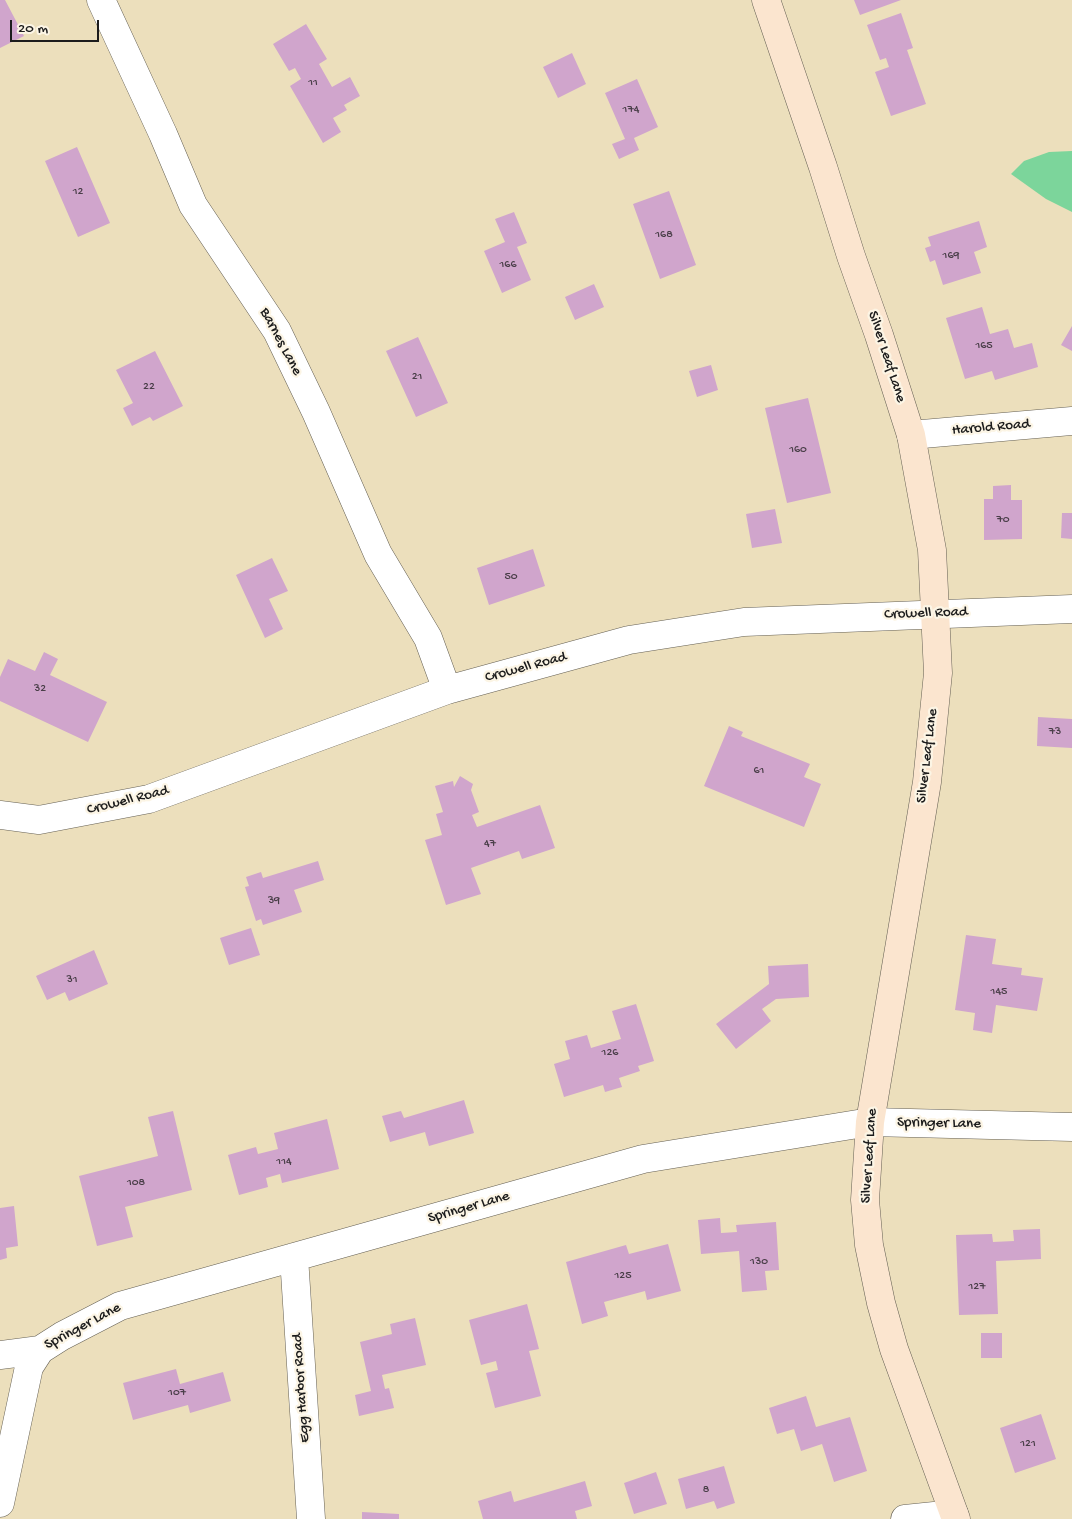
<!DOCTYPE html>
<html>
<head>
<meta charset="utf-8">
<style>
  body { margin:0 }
  #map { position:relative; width:1072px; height:1519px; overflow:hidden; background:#ecdfbc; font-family:"Gochi Hand",sans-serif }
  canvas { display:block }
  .scale { position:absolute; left:10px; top:20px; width:89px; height:22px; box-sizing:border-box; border:2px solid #1c1c1c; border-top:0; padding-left:6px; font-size:15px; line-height:18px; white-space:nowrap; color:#1c1c1c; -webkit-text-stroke:4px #fcf5e5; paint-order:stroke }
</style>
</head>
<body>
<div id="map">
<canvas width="1072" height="1519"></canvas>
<div class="scale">20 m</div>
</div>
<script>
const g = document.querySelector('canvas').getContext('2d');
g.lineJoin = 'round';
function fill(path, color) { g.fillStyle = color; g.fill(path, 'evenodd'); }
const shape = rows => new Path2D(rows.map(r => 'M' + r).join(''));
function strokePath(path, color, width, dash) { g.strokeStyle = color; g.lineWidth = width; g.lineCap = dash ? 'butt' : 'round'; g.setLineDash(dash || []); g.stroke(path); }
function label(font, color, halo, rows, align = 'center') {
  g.font = font + ' "Gochi Hand",sans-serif'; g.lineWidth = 4.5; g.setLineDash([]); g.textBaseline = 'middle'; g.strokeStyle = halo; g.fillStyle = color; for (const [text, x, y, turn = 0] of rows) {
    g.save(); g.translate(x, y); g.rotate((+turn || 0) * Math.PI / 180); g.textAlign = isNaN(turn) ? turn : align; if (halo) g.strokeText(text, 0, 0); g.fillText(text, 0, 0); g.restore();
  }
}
fill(shape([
  [1072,151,1072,212,1046,199,1011,174,1024,161,1049,152]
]), '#7cd59b');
fill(shape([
  [0,0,5,0,24,36,0,48],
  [854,0,901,0,860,15],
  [901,13,913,48,907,50,926,104,891,116,875,72,889,67,886,58,880,60,867,25],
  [306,24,327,59,319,64,332,87,350,77,360,96,344,105,347,110,333,118,341,132,323,143,290,86,301,79,295,68,289,71,273,44],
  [572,53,586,84,558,98,543,67],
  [637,79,658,127,634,138,639,150,619,159,612,144,625,139,605,93],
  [77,147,110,223,78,237,45,161],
  [669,191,696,265,660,279,633,204],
  [514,212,527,243,517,247,531,280,502,293,484,251,505,242,495,219],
  [979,221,987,247,974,252,981,273,943,285,935,260,930,262,925,248,931,246,928,237],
  [594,284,604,307,575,320,565,297],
  [982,307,990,334,1008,329,1014,348,1032,343,1038,367,995,380,992,371,965,379,946,318],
  [1072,326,1072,351,1061,345],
  [418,337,448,403,416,417,386,351],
  [155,351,183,406,153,421,150,417,132,426,123,408,133,403,116,370],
  [711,365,718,390,697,397,689,371],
  [808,398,831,493,787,503,765,408],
  [1011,485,1011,500,1022,500,1022,539,984,540,984,499,993,499,993,486],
  [775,509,782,543,752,548,746,514],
  [1062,513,1072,513,1072,539,1061,538],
  [533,549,545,586,489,605,477,568],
  [272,558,288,591,269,599,283,629,265,638,236,575],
  [44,652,58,659,50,675,107,702,88,742,0,701,0,677,8,659,35,671],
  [1038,717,1072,719,1072,748,1037,746],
  [729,726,743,732,741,736,810,764,804,777,821,784,804,827,704,786],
  [460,776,473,784,471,790,479,812,472,815,477,827,540,805,555,848,522,859,519,851,471,868,481,894,446,905,425,840,442,835,436,814,443,812,435,786,453,781,454,787],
  [318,861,324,880,294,890,302,912,263,925,261,919,256,921,245,887,249,886,246,877,261,872,263,878],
  [251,928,260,955,229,965,220,938],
  [966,935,996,939,992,964,1022,968,1021,975,1043,978,1037,1011,996,1005,992,1033,973,1030,975,1013,955,1010],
  [94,950,108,984,69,1001,65,992,47,1000,36,976],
  [808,964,809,997,776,999,762,1009,771,1021,736,1049,716,1024,769,984,768,966],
  [636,1004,654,1061,638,1066,640,1071,619,1078,622,1087,605,1092,603,1085,564,1097,554,1064,570,1059,565,1041,587,1035,591,1048,621,1039,612,1011],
  [464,1100,474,1133,429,1146,425,1132,390,1142,382,1116,401,1111,404,1118],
  [173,1111,192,1190,125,1207,133,1237,97,1246,79,1176,158,1156,148,1117],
  [327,1119,339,1169,282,1183,280,1174,266,1178,268,1187,239,1195,228,1155,256,1147,258,1154,278,1149,274,1133],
  [14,1206,18,1246,6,1248,7,1258,0,1260,0,1208],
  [720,1218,721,1233,737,1232,736,1225,776,1222,779,1270,765,1271,767,1290,742,1292,739,1251,701,1254,698,1220],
  [1040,1229,1041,1259,996,1261,998,1314,959,1315,956,1235,992,1234,993,1242,1014,1241,1013,1230],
  [668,1244,681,1291,647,1300,645,1291,604,1302,608,1316,582,1324,566,1262,626,1245,629,1254],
  [527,1304,539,1349,529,1351,541,1396,495,1408,486,1373,498,1370,496,1361,481,1365,469,1320],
  [415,1318,426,1365,382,1375,385,1389,389,1388,394,1408,359,1416,355,1395,371,1391,360,1342,392,1334,390,1324],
  [981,1333,1002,1333,1002,1358,981,1358],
  [176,1369,180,1384,223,1372,231,1401,190,1413,188,1405,133,1420,123,1383],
  [806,1396,816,1427,850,1417,867,1471,834,1482,822,1444,801,1451,794,1429,777,1434,769,1408],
  [1041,1414,1056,1459,1015,1473,1000,1428],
  [724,1466,735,1503,717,1509,714,1501,686,1509,678,1479],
  [656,1472,667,1504,634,1514,624,1483],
  [585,1481,592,1506,575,1511,577,1519,483,1519,478,1501,511,1491,514,1502],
  [362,1512,399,1514,399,1519,362,1519]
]), '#d0a5cc');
const street = shape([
  [101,0,163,134,193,205,277,331,316,412,378,554,428,638,447,690],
  [911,435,1072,421],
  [0,815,39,820,149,799,447,690,629,640,744,622,1072,609],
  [294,1257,311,1519],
  [0,1355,40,1350],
  [0,1503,29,1367,40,1350,62,1336,120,1306,643,1159,870,1122,1072,1127],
  [905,1519,954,1514]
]);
const secondary = shape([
  [766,0,823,167,851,256,879,335,911,435,932,550,938,673,927,782,870,1122,865,1200,869,1245,881,1303,894,1349,956,1519]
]);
strokePath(street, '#656054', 29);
strokePath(secondary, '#656054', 29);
strokePath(street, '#fff', 28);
strokePath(secondary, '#fbe5cf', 28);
label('12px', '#493e48', null, [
  ["11",313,83],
  ["174",631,110],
  ["12",78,192],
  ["168",664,235],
  ["169",951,256],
  ["166",508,265],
  ["165",984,346],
  ["21",417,377],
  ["22",149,387],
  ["160",798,450],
  ["70",1003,520],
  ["50",511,577],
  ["32",40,689],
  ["73",1055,732],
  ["61",759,771],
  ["47",490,844],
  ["39",274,901],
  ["31",72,980],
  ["145",999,992],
  ["126",610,1053],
  ["114",284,1162],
  ["108",136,1183],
  ["130",759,1262],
  ["125",623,1276],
  ["127",977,1287],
  ["107",177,1393],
  ["121",1028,1444],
  ["8",706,1490]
]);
label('15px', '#1c1c1c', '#fcf5e5', [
  ["Barnes Lane",280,342,62],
  ["Silver Leaf Lane",886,357,72],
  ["Harold Road",991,428,-5],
  ["Crowell Road",926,614,-2],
  ["Crowell Road",526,668,-15],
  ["Silver Leaf Lane",928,756,-83],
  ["Crowell Road",128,801,-14],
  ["Springer Lane",939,1124,1],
  ["Silver Leaf Lane",870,1156,-86],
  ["Springer Lane",469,1208,-16],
  ["Springer Lane",83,1327,-28],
  ["Egg Harbor Road",302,1388,-94]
]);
</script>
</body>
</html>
